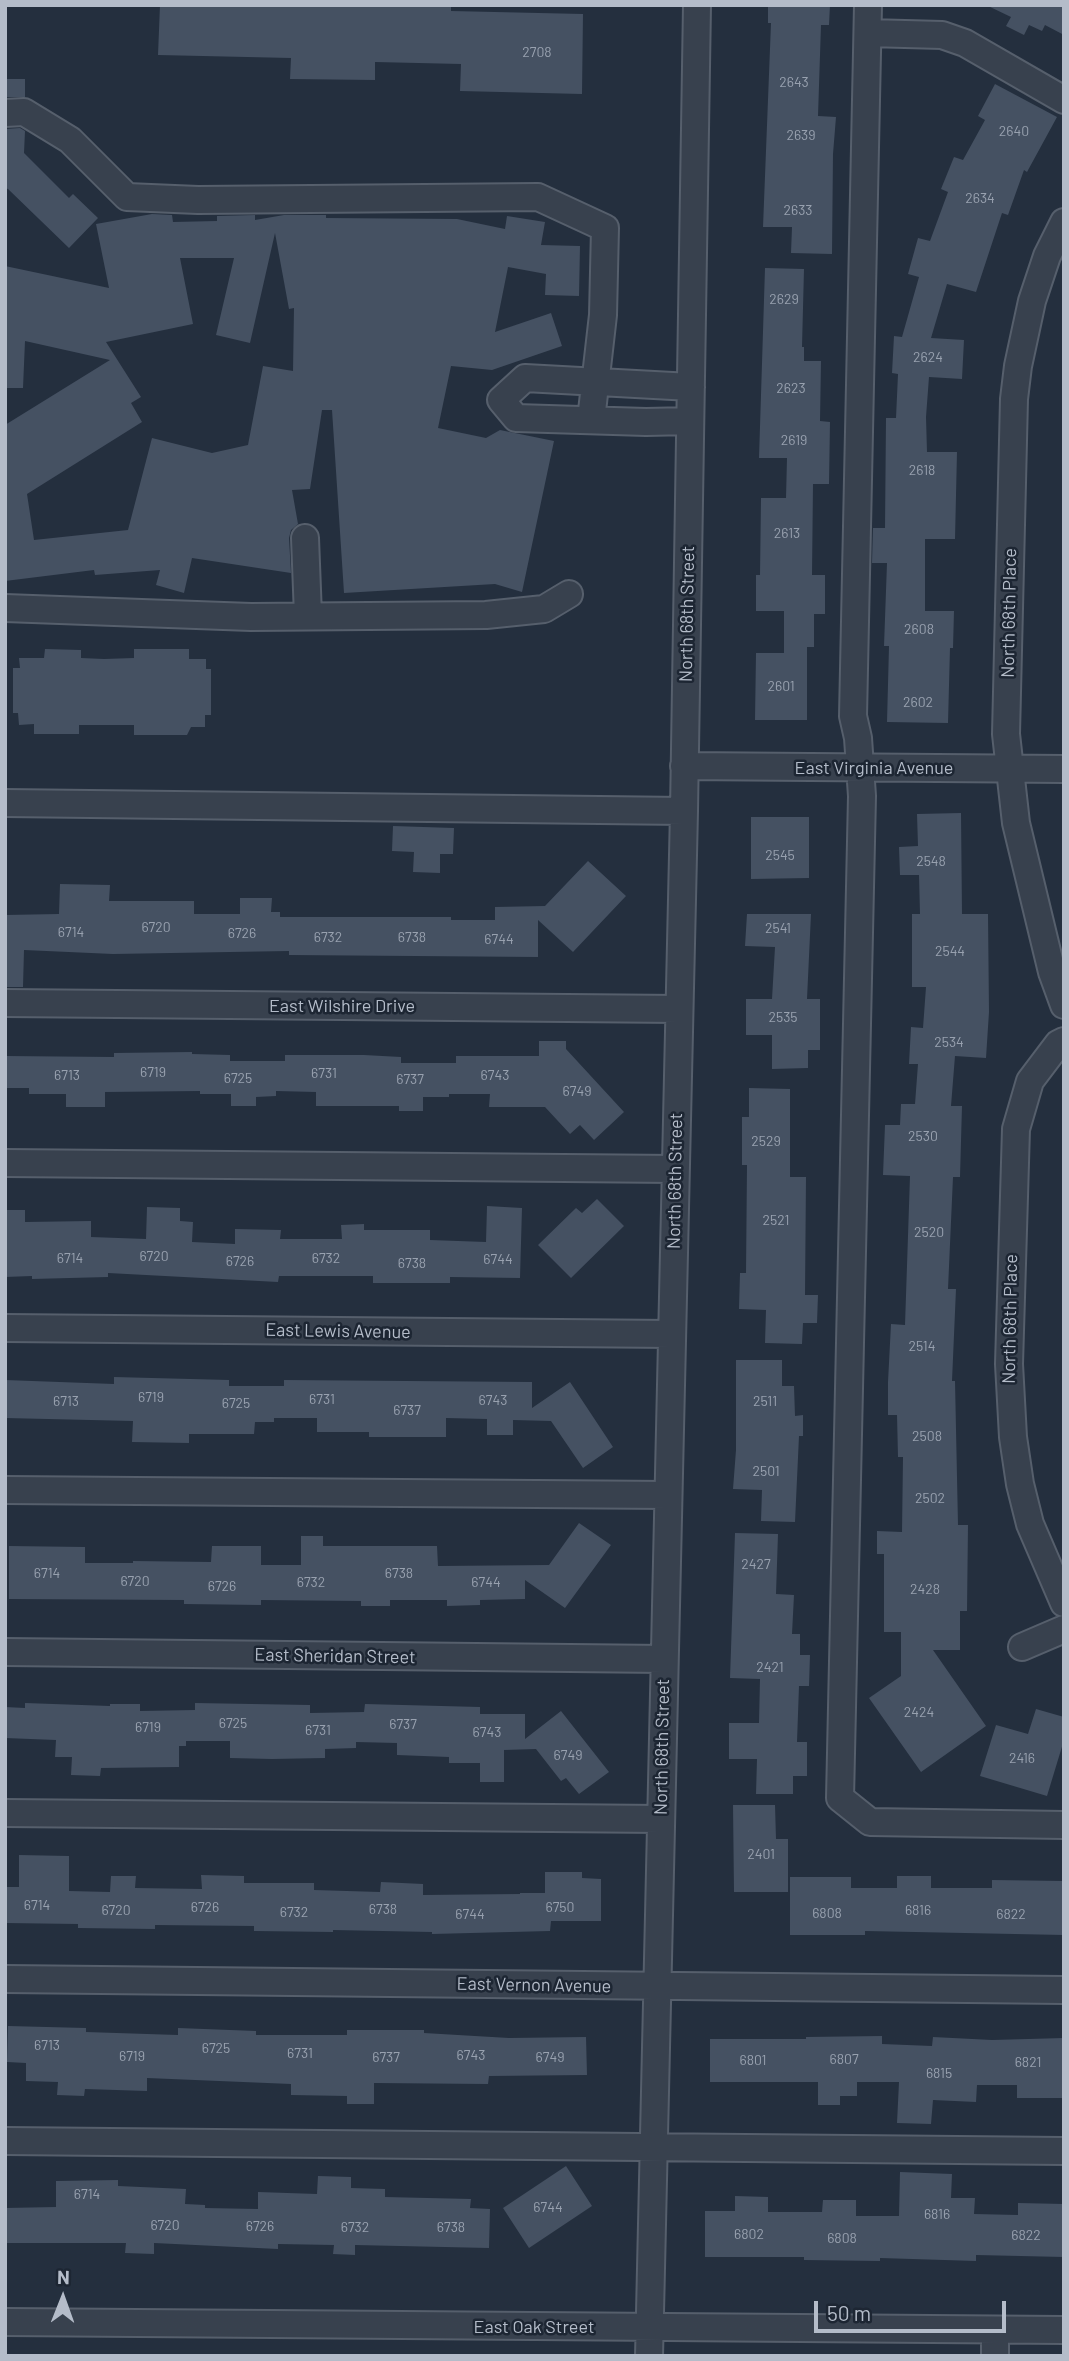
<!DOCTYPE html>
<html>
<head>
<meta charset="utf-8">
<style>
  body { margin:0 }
  #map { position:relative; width:1069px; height:2361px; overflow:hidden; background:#242f3e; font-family:Barlow,sans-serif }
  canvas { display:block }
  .frame { position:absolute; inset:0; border:7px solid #b4bcc9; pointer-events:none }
  .north { position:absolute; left:28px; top:2263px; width:70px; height:70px; -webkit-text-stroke:5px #1d2633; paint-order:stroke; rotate:1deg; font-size:19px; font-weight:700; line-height:28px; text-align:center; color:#b4bcc9 }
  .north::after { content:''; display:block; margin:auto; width:24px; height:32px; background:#b4bcc9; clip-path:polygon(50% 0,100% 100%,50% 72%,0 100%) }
  .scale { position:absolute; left:814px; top:2301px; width:192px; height:32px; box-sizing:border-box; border:4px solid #b4bcc9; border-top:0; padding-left:9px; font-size:21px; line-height:24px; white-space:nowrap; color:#b4bcc9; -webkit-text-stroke:5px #1d2633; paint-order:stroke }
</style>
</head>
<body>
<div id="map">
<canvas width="1069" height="2361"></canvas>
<div class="frame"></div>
<div class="north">N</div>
<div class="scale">50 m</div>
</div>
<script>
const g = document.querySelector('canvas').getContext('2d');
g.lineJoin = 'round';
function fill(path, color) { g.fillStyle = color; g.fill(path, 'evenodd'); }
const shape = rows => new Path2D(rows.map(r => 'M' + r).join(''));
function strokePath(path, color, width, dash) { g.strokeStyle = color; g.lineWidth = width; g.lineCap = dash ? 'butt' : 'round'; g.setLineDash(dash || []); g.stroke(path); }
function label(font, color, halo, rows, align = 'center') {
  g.font = font + ' Barlow,sans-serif'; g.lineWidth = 5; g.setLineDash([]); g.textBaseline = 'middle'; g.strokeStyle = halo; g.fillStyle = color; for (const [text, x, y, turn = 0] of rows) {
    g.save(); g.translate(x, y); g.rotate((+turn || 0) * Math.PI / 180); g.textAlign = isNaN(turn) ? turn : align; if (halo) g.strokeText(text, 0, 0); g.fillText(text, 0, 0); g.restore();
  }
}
fill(shape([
  [160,5,451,5,451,11,583,14,582,94,460,91,461,64,375,62,375,80,290,79,291,58,158,55],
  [768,5,830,5,829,25,821,25,818,116,836,117,833,154,832,254,791,253,792,227,763,227,771,23,768,23],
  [986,5,1064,5,1064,35,1045,25,1042,31,1029,25,1024,35,1006,26,1011,17],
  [5,79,25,79,25,97,5,97],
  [995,84,1057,117,1027,172,1024,170,1008,215,1002,213,976,292,947,284,931,338,964,340,962,379,929,377,926,417,927,452,957,452,955,539,925,539,925,611,954,611,953,648,950,648,948,723,887,722,889,646,884,646,887,563,872,563,873,528,885,528,886,418,896,418,898,374,892,373,894,336,902,337,919,277,908,274,918,238,930,241,948,192,941,189,954,157,963,160,985,120,978,116],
  [20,128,25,131,24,153,69,198,73,194,98,218,69,248,8,189,5,188,5,129],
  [152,214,172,215,173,222,217,221,217,216,255,215,255,220,284,215,326,215,326,218,457,219,505,229,507,216,545,222,541,245,580,246,579,296,545,295,546,274,508,267,495,332,551,313,562,346,492,370,451,366,438,428,486,438,500,430,554,441,522,592,495,584,344,593,332,410,322,410,310,489,292,490,298,524,291,530,289,538,291,573,192,558,184,593,156,585,160,570,95,575,94,570,5,581,5,425,110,360,25,341,23,388,5,388,5,266,109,288,96,224],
  [275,233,289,309,294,308,293,371,263,366,248,445,212,453,152,438,128,530,34,540,27,494,142,422,131,403,141,397,106,342,193,324,180,258,234,258,216,335,250,343],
  [765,268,804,269,802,347,804,347,804,361,821,361,820,421,830,422,829,484,813,484,812,575,825,575,825,614,814,614,814,647,807,647,807,720,755,720,756,653,784,653,784,611,756,611,756,575,760,575,761,498,786,498,787,458,759,458],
  [45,649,81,650,81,658,104,659,134,658,134,649,189,649,189,659,206,659,206,669,211,669,211,715,205,715,205,727,191,727,187,735,134,735,134,725,79,725,79,734,34,734,34,724,19,725,18,713,13,713,13,668,20,668,19,658,44,658],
  [961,813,962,914,988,914,989,1012,986,1058,955,1056,951,1106,962,1106,960,1177,953,1177,948,1289,956,1289,952,1381,955,1381,958,1525,968,1525,967,1611,960,1611,960,1650,933,1650,986,1726,921,1772,869,1698,901,1676,901,1632,884,1632,884,1554,877,1554,877,1531,902,1532,903,1457,898,1457,897,1415,888,1415,888,1382,891,1324,905,1325,910,1176,883,1175,885,1125,900,1125,901,1104,915,1104,918,1064,909,1064,911,1027,923,1028,926,987,912,987,912,914,920,914,919,875,900,875,899,847,918,846,917,814],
  [751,817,809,817,809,878,751,879],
  [393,826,454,828,453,854,440,854,440,873,413,872,414,852,392,851],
  [588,861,626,896,573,952,538,920,538,957,289,955,289,951,113,954,24,950,23,987,5,987,5,915,59,914,60,884,110,885,109,901,194,901,194,914,240,914,240,898,272,898,271,912,280,912,280,917,451,917,451,920,495,920,495,907,545,906],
  [747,914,811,914,807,999,820,999,820,1050,808,1050,808,1068,772,1069,772,1035,746,1035,746,999,772,999,775,947,745,946],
  [539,1041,566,1041,566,1049,624,1112,594,1140,580,1125,570,1134,545,1107,489,1107,490,1094,449,1094,449,1097,423,1097,423,1111,399,1111,399,1106,316,1106,316,1092,276,1091,276,1096,256,1097,256,1106,231,1106,231,1094,200,1094,200,1091,105,1092,105,1107,66,1107,66,1094,29,1094,29,1088,5,1088,5,1056,114,1057,114,1053,192,1052,192,1054,230,1055,230,1061,285,1061,285,1055,364,1055,401,1057,401,1063,456,1063,456,1056,539,1056],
  [749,1088,790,1089,790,1177,806,1177,805,1295,818,1295,817,1323,803,1323,802,1344,765,1343,766,1310,739,1309,740,1273,746,1273,747,1165,742,1165,742,1117,749,1117],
  [597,1199,624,1226,571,1278,538,1245,576,1208,582,1213],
  [487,1206,522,1208,520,1278,450,1277,450,1283,373,1283,373,1276,279,1276,278,1282,108,1273,108,1277,32,1279,32,1276,5,1277,5,1210,25,1210,25,1222,91,1221,91,1237,146,1239,147,1207,180,1208,180,1221,193,1222,192,1242,235,1244,235,1229,281,1230,280,1239,342,1239,341,1225,364,1224,364,1230,430,1230,430,1240,486,1242],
  [736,1360,782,1360,782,1386,794,1386,795,1416,803,1415,803,1436,799,1436,795,1522,761,1521,762,1490,733,1489,736,1450],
  [114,1377,229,1380,229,1386,284,1386,284,1380,532,1382,532,1408,570,1382,613,1447,583,1468,551,1421,513,1420,513,1435,487,1435,487,1419,446,1418,446,1437,369,1437,369,1432,317,1432,317,1418,274,1418,274,1422,255,1422,254,1434,189,1434,189,1443,132,1442,133,1421,5,1418,5,1380,114,1384],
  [579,1523,611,1545,565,1608,525,1580,525,1599,480,1600,480,1605,447,1606,447,1600,390,1600,390,1606,361,1606,361,1601,261,1600,261,1605,184,1604,184,1600,9,1599,9,1546,85,1547,85,1563,133,1563,133,1561,211,1562,212,1546,261,1546,261,1565,301,1565,301,1536,323,1536,323,1546,437,1546,438,1566,549,1565],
  [735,1533,778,1534,776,1594,794,1595,792,1634,800,1634,800,1655,810,1655,809,1686,799,1686,797,1742,807,1742,807,1776,793,1776,793,1794,756,1794,757,1759,729,1759,729,1723,759,1723,760,1679,730,1678],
  [25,1703,110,1706,110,1704,140,1704,140,1711,195,1710,195,1703,310,1705,310,1713,364,1712,365,1704,480,1707,480,1714,525,1714,525,1739,561,1711,609,1772,579,1794,566,1778,561,1781,536,1749,504,1750,504,1782,480,1782,480,1763,449,1763,449,1757,397,1755,397,1743,356,1742,356,1748,325,1749,325,1758,272,1759,230,1758,230,1741,186,1741,186,1746,179,1746,179,1767,101,1768,100,1776,71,1775,72,1757,55,1757,56,1740,5,1738,5,1707,25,1708],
  [1036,1709,1064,1717,1064,1740,1047,1796,980,1776,996,1725,1028,1734],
  [733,1805,775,1805,776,1839,788,1839,788,1892,734,1892],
  [19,1855,69,1856,69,1891,110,1892,111,1876,136,1876,135,1888,202,1889,201,1875,244,1876,244,1883,314,1883,314,1890,380,1892,381,1882,423,1884,423,1895,520,1894,520,1893,545,1893,545,1872,582,1872,582,1878,601,1879,601,1921,551,1921,550,1931,432,1934,432,1932,333,1930,333,1932,254,1931,254,1926,155,1925,155,1929,78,1928,78,1924,5,1923,5,1887,19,1887],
  [897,1876,931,1876,931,1888,992,1888,992,1880,1064,1881,1064,1935,865,1931,865,1935,790,1935,790,1877,851,1877,851,1888,897,1888],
  [8,2026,86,2028,86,2032,178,2035,178,2028,256,2031,256,2035,347,2035,347,2030,424,2030,424,2033,509,2038,586,2037,587,2075,489,2076,488,2084,374,2083,374,2104,347,2104,347,2096,291,2095,291,2084,147,2078,147,2091,85,2089,84,2096,57,2095,58,2082,26,2081,26,2063,7,2062],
  [882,2036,882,2044,932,2046,933,2037,992,2040,1064,2038,1064,2098,1017,2098,1017,2085,977,2085,976,2102,933,2100,931,2124,897,2123,899,2082,857,2082,857,2096,840,2096,840,2105,818,2105,818,2082,710,2082,710,2039,806,2039,806,2037],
  [566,2166,592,2206,529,2248,503,2208],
  [900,2172,952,2174,951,2198,975,2198,974,2214,1018,2215,1018,2203,1064,2204,1064,2257,976,2255,976,2261,880,2258,880,2261,804,2260,804,2257,705,2257,705,2211,735,2211,735,2196,768,2197,768,2212,822,2212,823,2200,856,2200,856,2216,899,2216],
  [318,2176,351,2177,351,2188,385,2189,385,2197,471,2199,470,2208,490,2209,489,2248,355,2245,355,2255,333,2254,334,2245,278,2244,278,2249,154,2243,154,2254,125,2253,126,2243,5,2243,5,2208,56,2207,56,2181,118,2180,118,2186,186,2189,185,2204,205,2205,205,2208,258,2209,258,2192,317,2194]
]), '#455162');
const minor = shape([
  [868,5,853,716,858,738,862,796,840,1798,870,1822,1064,1825],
  [868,33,942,35,965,43,1064,100],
  [5,113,24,112,70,140,127,197,198,200,538,197,605,228,603,315,591,420],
  [1064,222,1047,256,1032,301,1018,366,1014,399,1006,734,1016,823,1052,972,1064,1005],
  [690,421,646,422,516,418,501,400,525,378,691,387],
  [305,538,308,616],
  [5,608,251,617,486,615,544,609,569,594],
  [684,766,1064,769],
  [5,803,684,811],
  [5,1003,679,1009],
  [1064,1041,1058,1044,1030,1081,1016,1129,1009,1364,1013,1437,1020,1484,1030,1524,1064,1603],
  [5,1163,675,1169],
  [5,1328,671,1334],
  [5,1490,668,1495],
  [1022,1647,1064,1629],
  [5,1652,664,1659],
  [5,1813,660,1819],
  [5,1979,1064,1990],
  [5,2141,1064,2151],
  [5,2322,1064,2330],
  [649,2356,684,811,697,5],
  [995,2356,995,2330]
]);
strokePath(minor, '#565f6c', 30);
strokePath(minor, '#38414e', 26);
label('14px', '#98a1af', null, [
  ["2708",537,52],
  ["2643",794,82],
  ["2640",1014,131],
  ["2639",801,135],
  ["2634",980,198],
  ["2633",798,210],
  ["2629",784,299],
  ["2624",928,357],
  ["2623",791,388],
  ["2619",794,440],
  ["2618",922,470],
  ["2613",787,533],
  ["2608",919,629],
  ["2601",781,686],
  ["2602",918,702],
  ["2545",780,855],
  ["2548",931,861],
  ["6720",156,927],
  ["2541",778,928],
  ["6714",71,932],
  ["6726",242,933],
  ["6732",328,937],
  ["6738",412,937],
  ["6744",499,939],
  ["2544",950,951],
  ["2535",783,1017],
  ["2534",949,1042],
  ["6719",153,1072],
  ["6731",324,1073],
  ["6713",67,1075],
  ["6743",495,1075],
  ["6725",238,1078],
  ["6737",410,1079],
  ["6749",577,1091],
  ["2530",923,1136],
  ["2529",766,1141],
  ["2521",776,1220],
  ["2520",929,1232],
  ["6720",154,1256],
  ["6714",70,1258],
  ["6732",326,1258],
  ["6744",498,1259],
  ["6726",240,1261],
  ["6738",412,1263],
  ["2514",922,1346],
  ["6719",151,1397],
  ["6731",322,1399],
  ["6743",493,1400],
  ["6713",66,1401],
  ["2511",765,1401],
  ["6725",236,1403],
  ["6737",407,1410],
  ["2508",927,1436],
  ["2501",766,1471],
  ["2502",930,1498],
  ["2427",756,1564],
  ["6714",47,1573],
  ["6738",399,1573],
  ["6720",135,1581],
  ["6732",311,1582],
  ["6744",486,1582],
  ["6726",222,1586],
  ["2428",925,1589],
  ["2421",770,1667],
  ["2424",919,1712],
  ["6725",233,1723],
  ["6737",403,1724],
  ["6719",148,1727],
  ["6731",318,1730],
  ["6743",487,1732],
  ["6749",568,1755],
  ["2416",1022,1758],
  ["2401",761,1854],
  ["6714",37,1905],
  ["6726",205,1907],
  ["6750",560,1907],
  ["6738",383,1909],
  ["6720",116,1910],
  ["6816",918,1910],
  ["6732",294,1912],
  ["6808",827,1913],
  ["6744",470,1914],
  ["6822",1011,1914],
  ["6713",47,2045],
  ["6725",216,2048],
  ["6731",300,2053],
  ["6743",471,2055],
  ["6719",132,2056],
  ["6737",386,2057],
  ["6749",550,2057],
  ["6807",844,2059],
  ["6801",753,2060],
  ["6821",1028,2062],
  ["6815",939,2073],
  ["6714",87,2194],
  ["6744",548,2207],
  ["6816",937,2214],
  ["6720",165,2225],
  ["6726",260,2226],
  ["6732",355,2227],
  ["6738",451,2227],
  ["6802",749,2234],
  ["6822",1026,2235],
  ["6808",842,2238]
]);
label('18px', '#b4bcc9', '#1d2633', [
  ["North 68th Place",1009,613,-89],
  ["North 68th Street",687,614,-89],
  ["East Virginia Avenue",874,768],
  ["East Wilshire Drive",342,1006],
  ["North 68th Street",675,1181,-89],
  ["North 68th Place",1010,1319,-89],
  ["East Lewis Avenue",338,1331,1],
  ["East Sheridan Street",335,1656,1],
  ["North 68th Street",662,1747,-89],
  ["East Vernon Avenue",534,1985,1],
  ["East Oak Street",534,2327]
]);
</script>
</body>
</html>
